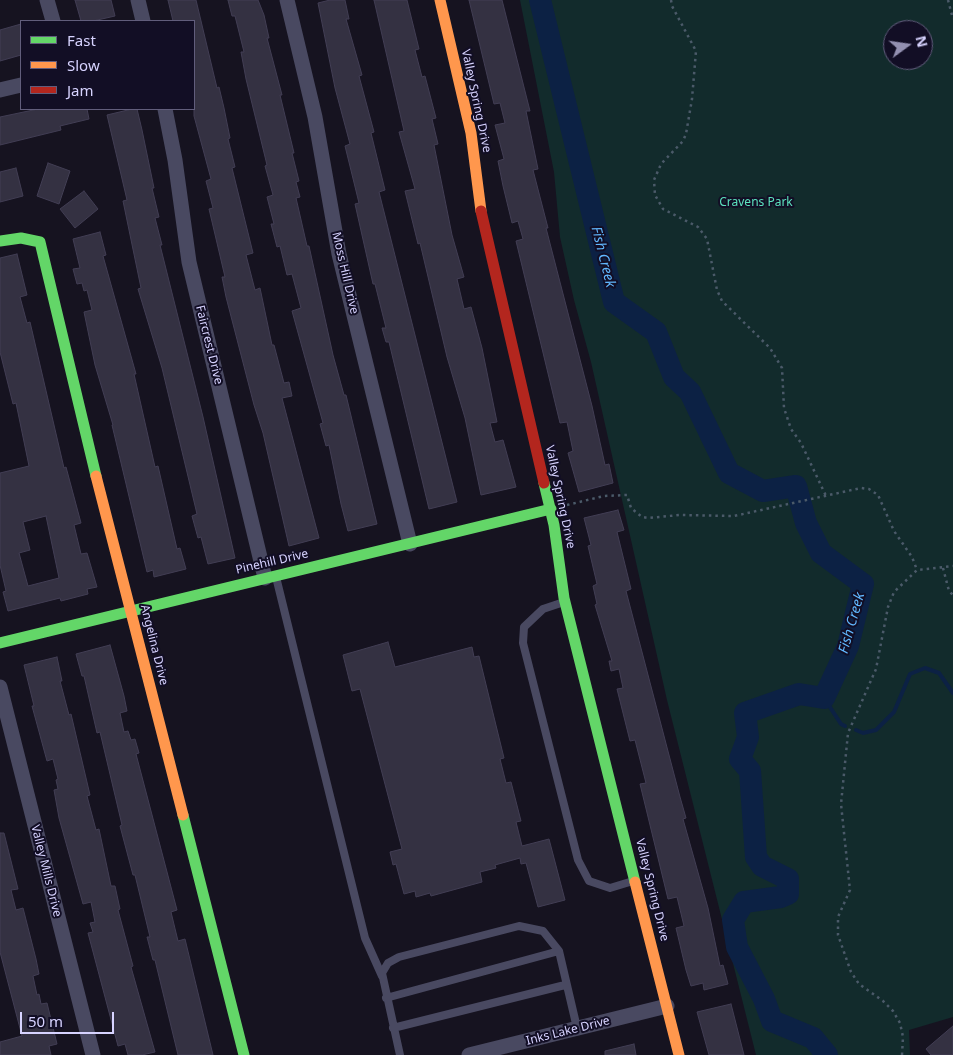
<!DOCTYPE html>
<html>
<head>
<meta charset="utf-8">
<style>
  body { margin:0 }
  #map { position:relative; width:953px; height:1055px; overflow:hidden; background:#161320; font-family:"Noto Sans",sans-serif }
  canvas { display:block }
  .legend { position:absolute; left:20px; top:20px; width:175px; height:90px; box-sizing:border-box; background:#120e25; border:1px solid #615d7c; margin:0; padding:6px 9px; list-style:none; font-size:15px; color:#d7d3ff }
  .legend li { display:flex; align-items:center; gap:10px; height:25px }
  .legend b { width:25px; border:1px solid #615d7c }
  .north { position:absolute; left:883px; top:20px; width:50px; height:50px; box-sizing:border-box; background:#120e25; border:1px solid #615d7c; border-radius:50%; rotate:76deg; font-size:14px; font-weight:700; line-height:20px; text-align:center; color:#d7d3ff }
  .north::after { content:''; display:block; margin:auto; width:18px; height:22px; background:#9390b1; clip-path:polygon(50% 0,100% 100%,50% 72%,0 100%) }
  .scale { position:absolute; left:20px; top:1012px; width:94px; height:22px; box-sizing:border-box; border:2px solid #d7d3ff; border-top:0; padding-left:6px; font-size:15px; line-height:18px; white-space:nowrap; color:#d7d3ff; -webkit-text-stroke:4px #120e25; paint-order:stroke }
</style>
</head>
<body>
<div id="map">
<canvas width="953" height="1055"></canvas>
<ul class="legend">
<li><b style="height:6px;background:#63d668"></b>Fast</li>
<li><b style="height:6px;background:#ff974d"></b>Slow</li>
<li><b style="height:6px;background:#b3261e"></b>Jam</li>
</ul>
<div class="north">N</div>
<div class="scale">50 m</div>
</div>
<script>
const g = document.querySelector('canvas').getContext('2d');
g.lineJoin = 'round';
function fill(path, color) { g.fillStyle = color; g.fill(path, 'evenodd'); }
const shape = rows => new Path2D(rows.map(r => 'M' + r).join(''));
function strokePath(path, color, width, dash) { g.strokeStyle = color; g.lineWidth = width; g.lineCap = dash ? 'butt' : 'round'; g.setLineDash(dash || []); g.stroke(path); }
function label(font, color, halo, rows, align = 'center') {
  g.font = font + ' "Noto Sans",sans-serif'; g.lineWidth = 4; g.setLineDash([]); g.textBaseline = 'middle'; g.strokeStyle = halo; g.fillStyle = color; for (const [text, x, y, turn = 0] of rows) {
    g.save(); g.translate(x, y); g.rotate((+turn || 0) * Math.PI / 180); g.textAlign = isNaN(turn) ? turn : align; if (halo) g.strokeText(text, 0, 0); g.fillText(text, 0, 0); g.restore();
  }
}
fill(shape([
  [520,0,953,0,953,1017,909,1030,910,1055,756,1055,667,700,591,362,574,300,560,237,554,172],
  [893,30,923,30,923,60,893,60]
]), '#122b2c');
strokePath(shape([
  [824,698,841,724,845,726],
  [856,730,863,733,876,730,894,712,910,674,925,668,939,673,953,693]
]), '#0c2144', 4);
strokePath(shape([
  [540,0,614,302,656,332,674,377,690,392,729,473,763,491,796,486,806,523,821,553,863,584,848,646,824,698,799,694,745,713,748,737,740,759,750,771,756,857,762,866,788,879,788,894,781,897,744,902,733,920,737,947,764,999,772,1021,813,1038,827,1055]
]), '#0c2144', 22);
const building = shape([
  [75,0,111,0,115,16,93,21,81,21,75,0],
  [168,0,196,0,217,88,219,87,224,108,230,138,228,139,235,167,232,168,253,253,246,255,255,290,260,288,272,345,274,345,284,383,289,382,292,396,282,398,319,538,289,546,263,433,254,405,226,297,222,277,225,277,209,209,213,208,206,181,211,179,194,116,194,21,173,21,168,0],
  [228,0,258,0,264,15,269,38,267,38,282,95,280,95,294,153,292,153,299,181,296,182,300,197,296,198,299,211,307,246,309,246,333,355,344,395,346,395,377,524,348,531,341,504,329,445,326,446,320,424,323,423,292,311,301,308,292,274,287,275,280,246,277,247,271,224,274,224,267,197,273,195,265,166,267,165,246,79,241,52,244,52,235,16,232,16,228,0],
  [330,0,345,0,349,19,346,19,362,75,359,76,374,132,371,133,385,190,379,192,457,502,429,509,389,342,386,342,382,328,386,328,375,284,373,284,355,204,359,203,345,146,350,144,335,88,318,3,330,0],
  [374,0,407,0,419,49,415,50,422,77,425,76,436,118,432,119,438,144,434,145,452,235,464,277,457,279,464,309,471,307,482,348,497,422,490,423,495,442,503,440,516,487,481,495,465,418,447,357,420,243,418,244,405,191,415,189,399,132,404,131,374,0],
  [469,0,502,0,530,111,526,111,538,169,533,170,548,228,546,228,592,406,605,465,609,464,613,483,579,492,568,453,573,451,567,422,560,423,516,241,523,239,518,221,512,223,503,186,498,161,504,159,495,125,505,123,500,103,494,104,469,0],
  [21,24,21,55,0,61,0,30,21,24],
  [38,109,87,109,89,119,60,126,61,130,0,145,0,117,38,109],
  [132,109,137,109,142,130,154,188,152,188,159,217,155,218,162,245,160,245,203,417,235,558,208,564,201,537,198,538,192,516,197,514,162,368,138,289,141,288,123,201,127,200,107,115,132,109],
  [48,163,70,171,59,204,37,196,48,163],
  [16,168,23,196,0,202,0,172,16,168],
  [84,191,98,209,75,228,60,209,84,191],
  [100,232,106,255,103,256,136,374,134,374,155,467,158,466,177,549,180,548,186,569,154,577,153,570,147,572,112,425,113,425,95,365,84,312,92,310,87,290,84,291,82,283,77,284,73,269,80,268,73,239,100,232],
  [17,254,27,295,20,297,27,323,30,322,64,468,66,467,81,523,74,525,81,554,87,553,97,587,87,589,88,594,61,601,60,598,8,611,3,592,6,591,0,565,0,473,29,466,16,403,13,404,0,352,0,258,17,254],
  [46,516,59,578,28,586,19,553,30,550,23,522,46,516],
  [618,510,624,530,617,532,631,589,626,591,680,797,686,818,683,819,708,908,720,966,723,965,728,984,704,990,703,983,691,986,686,970,676,928,684,926,677,897,668,899,640,784,646,783,635,740,630,741,617,689,623,688,619,669,611,671,609,661,612,661,595,605,597,604,593,586,597,584,588,546,591,545,584,518,618,510],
  [388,642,395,667,472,647,474,657,479,656,504,758,500,759,506,783,511,782,521,821,516,822,522,846,549,839,565,900,538,907,526,863,521,864,520,858,495,865,496,868,480,872,482,882,431,896,430,893,416,897,415,891,404,894,396,864,393,865,390,852,402,849,360,689,352,691,343,655,388,642],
  [110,645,124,696,127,711,120,713,124,732,128,731,131,740,135,739,139,753,136,754,177,910,171,912,178,941,185,939,213,1055,178,1055,155,960,153,960,147,937,150,937,135,875,133,875,120,826,122,825,100,732,97,733,84,676,82,676,76,654,110,645],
  [57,657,62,681,60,681,69,715,71,714,90,795,87,796,96,830,99,829,111,886,115,886,120,909,118,910,133,966,131,967,155,1052,142,1055,128,1055,125,1044,118,1046,88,933,93,932,90,923,95,922,91,902,83,904,59,818,54,790,58,789,56,780,58,779,53,759,47,761,32,706,34,706,24,665,57,657],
  [0,833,4,833,18,889,11,890,16,910,23,908,36,959,39,974,33,976,37,995,39,994,41,1004,47,1003,57,1044,49,1046,51,1055,0,1055,0,1042,22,1036,0,952,0,833],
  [731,1004,744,1055,709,1055,697,1012,731,1004],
  [953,1026,953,1055,931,1055,926,1049,953,1026],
  [634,1044,636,1055,605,1055,605,1051,634,1044]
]);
fill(building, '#343142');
strokePath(building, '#423e54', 1);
strokePath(shape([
  [671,0,672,6,696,51,692,99,686,134,683,141,661,164,654,180,655,195,663,209,698,227,707,239,717,290,722,301,770,348,782,368,784,408,791,429,801,443,826,496],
  [948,0,953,19],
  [567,505,604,496,627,495,631,508,642,517,648,518,679,515,734,516,861,488,869,489,878,495,894,531,912,557,917,570],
  [943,568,949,591,953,595],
  [902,1055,903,1037,900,1023,893,1011,883,1001,859,984,851,972,838,935,838,917,850,890,841,804,848,733,876,669,888,607,894,592,917,570,953,566]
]), '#4b5a69', 2.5, [2.5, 4]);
strokePath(shape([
  [276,577,365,938,382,976],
  [564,602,543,609,524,627,523,643,578,860,589,881,610,888,633,881],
  [386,998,559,951],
  [393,1028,565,985],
  [400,1055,382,973,388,963,399,957,519,926,543,931,559,951,577,1028]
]), '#494961', 8);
strokePath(shape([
  [47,0,53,21],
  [138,0,143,21],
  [287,0,315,117,339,254,410,544],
  [0,90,21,85],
  [165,109,175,160,189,262,265,578],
  [0,687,93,1055],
  [469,1055,667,1006]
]), '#494961', 15);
strokePath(shape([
  [0,241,21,238,40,242,96,476],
  [544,483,554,525,564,598,635,882],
  [0,643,551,509],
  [183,815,244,1055]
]), '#63d668', 11);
strokePath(shape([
  [440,0,471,133,481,211],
  [96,476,183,815],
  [635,882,679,1055]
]), '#ff974d', 11);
strokePath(shape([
  [481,211,544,483]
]), '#b3261e', 11);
label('12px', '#d7d3ff', '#120e25', [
  ["Valley Spring Drive",476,101,78],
  ["Moss Hill Drive",345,273,77],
  ["Faircrest Drive",209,345,76],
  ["Valley Spring Drive",560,497,78],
  ["Pinehill Drive",272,562,-13],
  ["Angelina Drive",154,645,76],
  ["Valley Mills Drive",46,871,76],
  ["Valley Spring Drive",652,890,76],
  ["Inks Lake Drive",568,1031,-14]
]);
label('12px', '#5ce2be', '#120e25', [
  ["Cravens Park",756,203]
]);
label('italic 14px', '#61b8ff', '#120e25', [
  ["Fish Creek",603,257,76],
  ["Fish Creek",852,623,-74]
]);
</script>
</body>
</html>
